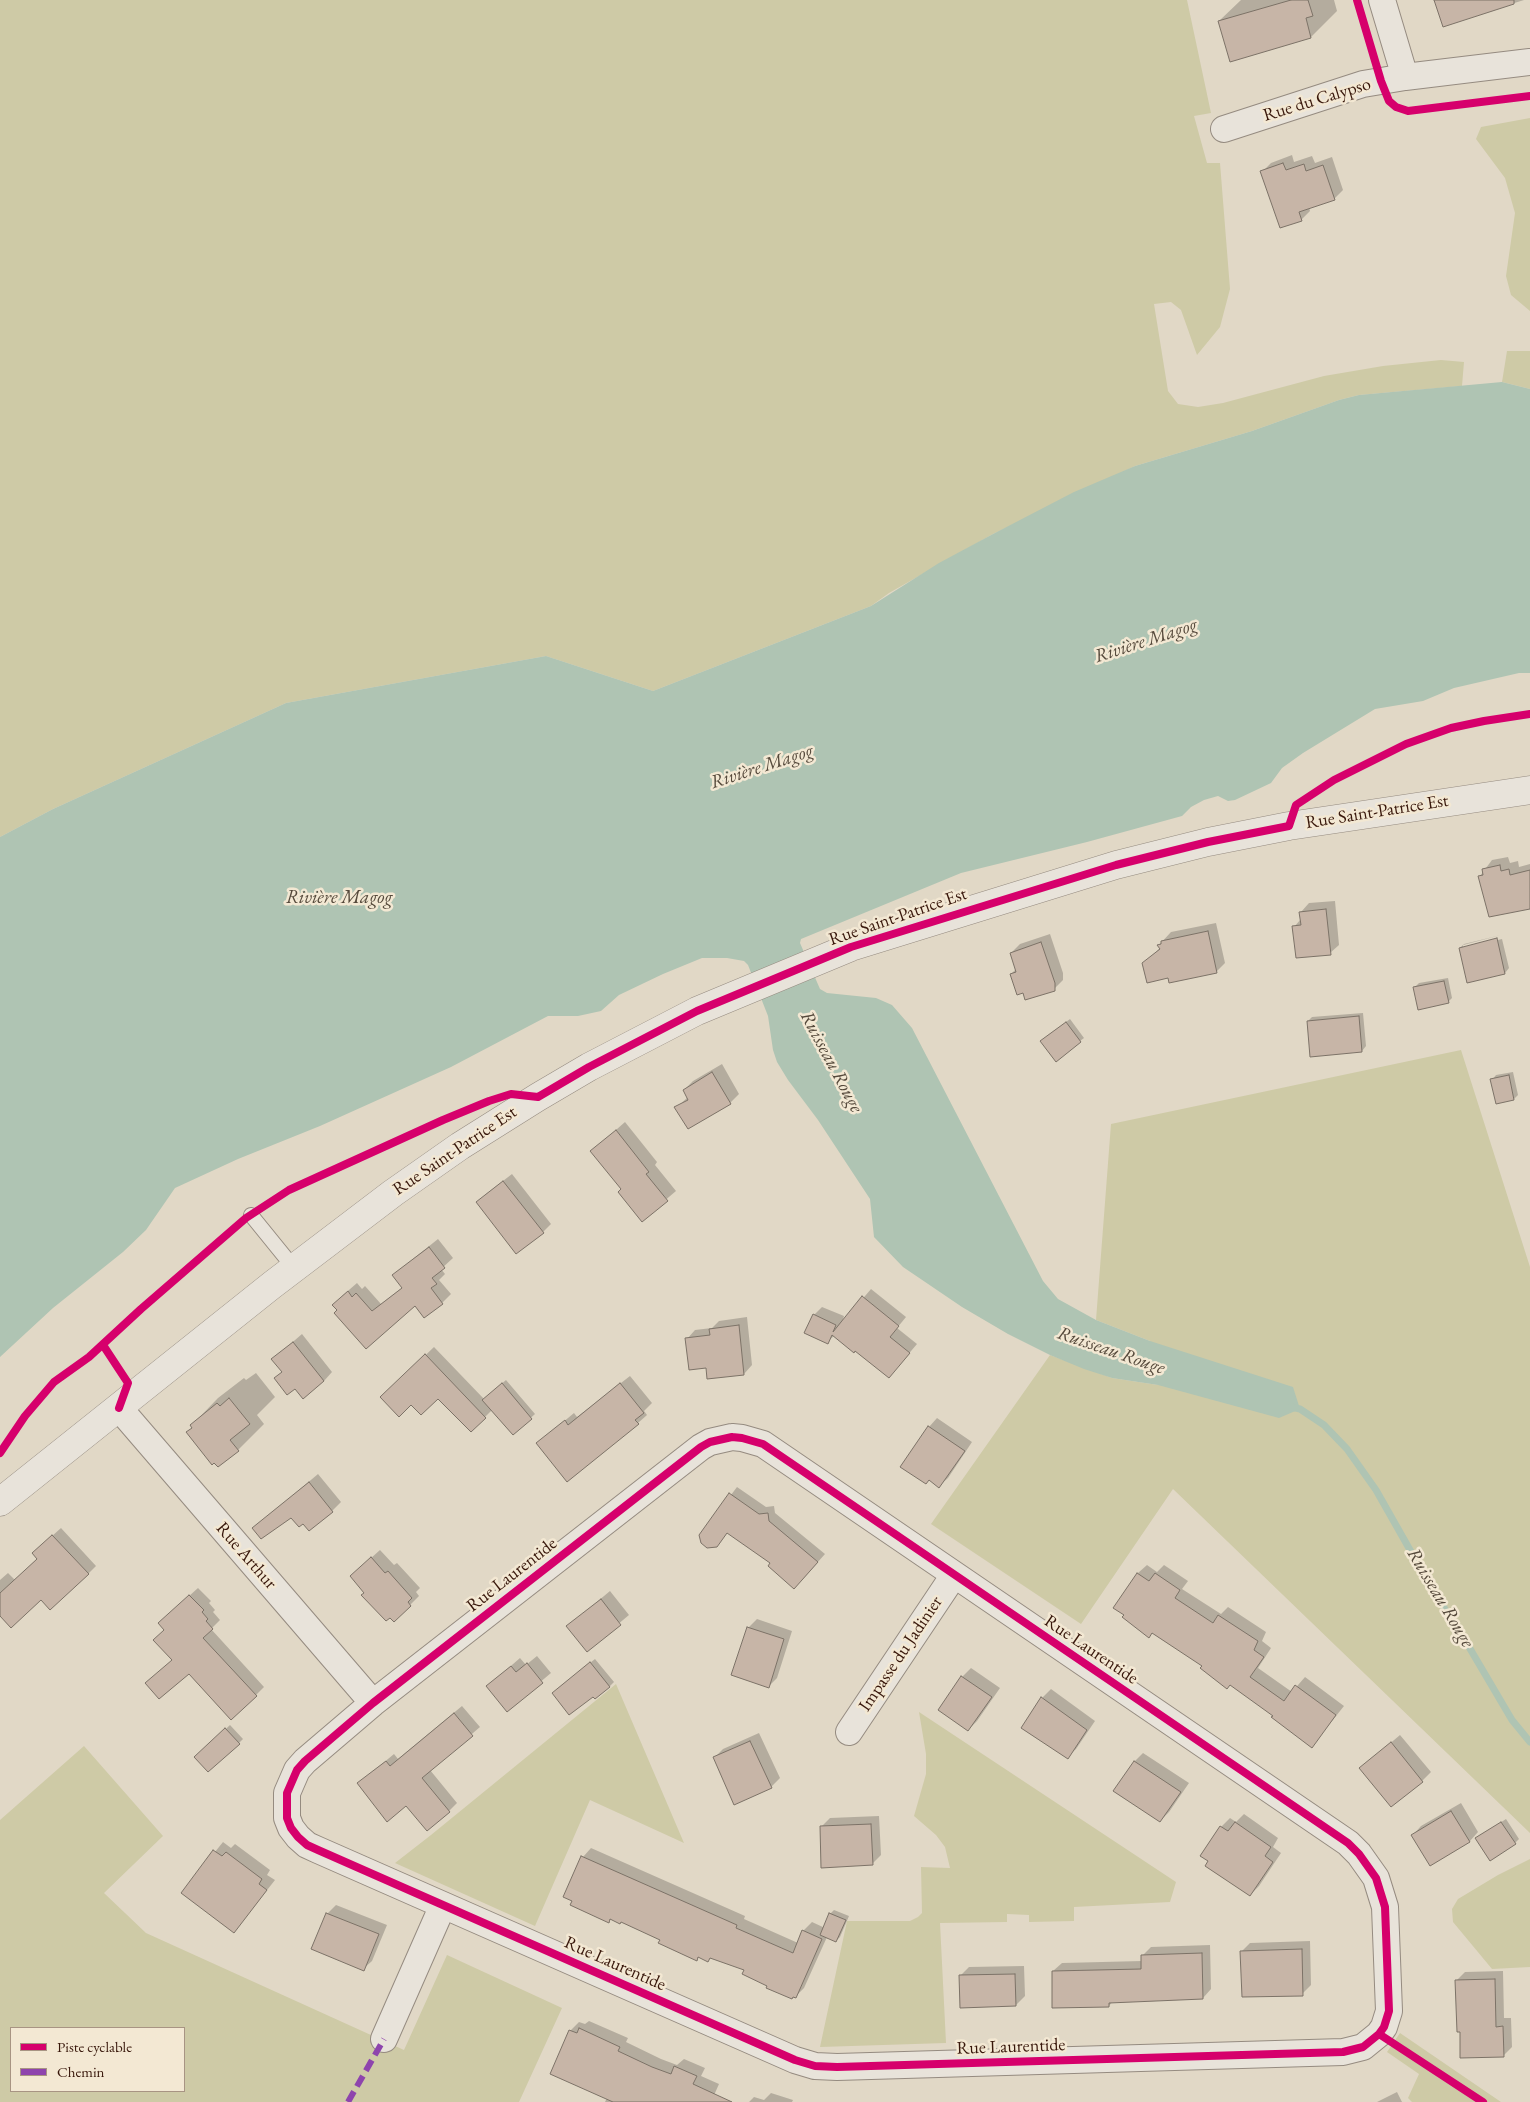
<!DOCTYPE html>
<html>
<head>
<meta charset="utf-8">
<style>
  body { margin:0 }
  #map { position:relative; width:1530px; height:2102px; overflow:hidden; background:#e1d8c6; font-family:"EB Garamond",serif }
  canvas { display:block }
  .legend { position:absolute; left:10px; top:2027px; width:175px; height:65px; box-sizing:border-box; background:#f3e8d3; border:1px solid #a89483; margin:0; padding:6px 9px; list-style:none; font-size:15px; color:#38170b }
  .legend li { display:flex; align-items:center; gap:10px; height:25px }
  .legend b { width:25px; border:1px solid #a89483 }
</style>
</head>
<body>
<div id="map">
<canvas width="1530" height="2102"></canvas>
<ul class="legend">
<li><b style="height:6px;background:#d6006c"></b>Piste cyclable</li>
<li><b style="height:6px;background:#8e44ad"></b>Chemin</li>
</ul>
</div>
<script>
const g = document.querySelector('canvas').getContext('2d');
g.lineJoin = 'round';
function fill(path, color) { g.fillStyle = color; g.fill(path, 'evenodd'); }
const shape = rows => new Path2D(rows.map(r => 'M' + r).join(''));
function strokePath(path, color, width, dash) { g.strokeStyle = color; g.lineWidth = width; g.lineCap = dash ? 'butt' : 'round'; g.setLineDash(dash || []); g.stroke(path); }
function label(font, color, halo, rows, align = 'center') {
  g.font = font + ' "EB Garamond",serif'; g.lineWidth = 5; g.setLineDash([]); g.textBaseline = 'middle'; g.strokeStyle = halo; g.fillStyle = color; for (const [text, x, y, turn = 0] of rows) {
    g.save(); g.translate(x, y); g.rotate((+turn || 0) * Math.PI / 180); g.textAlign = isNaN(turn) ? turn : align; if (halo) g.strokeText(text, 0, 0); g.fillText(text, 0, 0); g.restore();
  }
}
fill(shape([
  [0,0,1187,0,1211,113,1194,116,1207,163,1220,163,1230,289,1220,327,1197,355,1181,310,1171,302,1154,304,1168,391,1178,404,1198,407,1223,403,1324,376,1383,366,1441,360,1464,362,1462,386,1359,395,1339,400,1252,431,1135,466,993,534,889,593,871,606,653,691,546,656,286,703,53,809,0,837],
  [1530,118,1530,311,1511,295,1506,276,1515,213,1505,178,1476,139,1481,127],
  [1507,351,1530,351,1530,389,1502,382],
  [1461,1050,1530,1267,1530,1833,1173,1489,1081,1624,931,1524,1050,1355,1112,1378,1158,1385,1150,1341,1096,1320,1111,1124],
  [616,1684,684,1843,590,1800,535,1926,395,1863,431,1835],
  [919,1712,1176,1882,1170,1902,1074,1907,1074,1921,1029,1922,1029,1915,1007,1914,1007,1922,940,1923,946,2043,820,2047,847,1921,910,1921,918,1917,922,1913,921,1867,950,1868,945,1847,936,1835,914,1816,926,1774,926,1754],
  [84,1746,163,1836,104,1893,146,1933,404,2050,447,1955,562,2008,519,2102,0,2102,0,1820],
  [11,2028,184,2028,184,2091,11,2091],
  [1530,1859,1530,1967,1492,1969,1453,1922,1452,1909,1458,1899,1498,1875],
  [1400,2033,1501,2102,1412,2102,1408,2098,1419,2074,1387,2052]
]), '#cecaa6');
fill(shape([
  [1502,382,1530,389,1530,673,1519,673,1454,688,1423,701,1375,709,1303,753,1282,768,1271,783,1235,800,1228,801,1218,796,1204,800,1191,807,1182,816,1087,842,961,873,801,939,800,943,820,989,827,993,876,998,892,1005,912,1028,1043,1281,1058,1299,1096,1320,1150,1341,1293,1387,1300,1409,1279,1418,1158,1385,1112,1378,1084,1369,1050,1355,1008,1334,962,1307,903,1267,874,1237,870,1199,818,1120,788,1080,777,1062,773,1050,768,1016,748,965,744,961,727,958,702,958,663,974,619,995,601,1011,578,1016,548,1016,451,1067,320,1126,238,1159,175,1188,146,1230,123,1252,53,1308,0,1357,0,837,53,809,286,703,546,656,653,691,871,606,939,563,993,534,1074,492,1135,466,1252,431,1339,400,1359,395]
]), '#afc4b3');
fill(shape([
  [1241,0,1334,0,1337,11,1311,37,1219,21],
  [1436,0,1524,0,1444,25],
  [1292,155,1294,162,1312,156,1315,163,1332,157,1343,190,1334,199,1309,207,1310,211,1301,220,1262,172,1271,163],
  [1508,857,1510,863,1518,861,1519,867,1530,864,1530,907,1480,876,1492,860],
  [1335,901,1339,945,1330,953,1294,927,1301,919,1301,912,1309,903],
  [1216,923,1225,963,1216,972,1169,977,1144,963,1160,948,1159,945,1171,932],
  [1050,934,1063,973,1063,980,1054,989,1024,991,1011,974,1016,969,1011,953,1020,944],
  [1501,935,1463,945,1463,948,1502,939,1509,968,1505,973,1460,948,1464,944],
  [1448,978,1452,998,1448,1002,1415,987,1419,983],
  [1363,1013,1366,1046,1362,1051,1308,1021,1312,1017],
  [1070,1019,1084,1038,1080,1041,1046,1037],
  [722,1064,739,1094,730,1103,688,1128,676,1108,688,1097,684,1090,693,1081],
  [1513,1072,1518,1095,1514,1099,1492,1080,1496,1075],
  [625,1122,657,1162,655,1165,676,1191,642,1220,622,1189,592,1151],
  [512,1174,551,1224,543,1232,486,1194],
  [438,1239,453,1258,441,1269,445,1274,439,1280,451,1294,442,1303,415,1304,366,1348,339,1310,342,1296,357,1283,362,1289,365,1286,381,1304,403,1287,393,1275],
  [871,1289,906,1317,897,1328,917,1344,889,1377,855,1349,834,1336,827,1342,814,1315,822,1307,844,1316,842,1323],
  [747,1317,752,1365,744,1374,708,1378,707,1367,687,1339,695,1330,712,1328,719,1321],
  [302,1334,332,1372,324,1381,295,1387,275,1378,283,1371,273,1359],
  [434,1347,484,1399,506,1380,535,1414,513,1434,492,1410,471,1431,438,1397,411,1403,382,1397],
  [256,1373,275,1397,257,1415,264,1424,238,1450,188,1432,193,1427,192,1425,218,1398,244,1378,246,1380],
  [630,1376,652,1403,644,1411,647,1415,638,1423,538,1443,574,1413,577,1417],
  [937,1418,972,1442,948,1478,939,1486,929,1479,929,1427],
  [318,1474,341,1502,332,1511,309,1529,303,1522,292,1516,254,1528],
  [737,1487,766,1507,774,1506,775,1513,825,1554,801,1581,728,1532,716,1546,700,1536],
  [61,1528,96,1566,88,1574,41,1599,0,1615,0,1580,8,1573,15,1580,38,1558,42,1545],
  [380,1550,394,1565,397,1563,420,1588,416,1592,419,1596,410,1605,390,1616,365,1592,360,1568],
  [1147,1565,1157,1572,1164,1565,1188,1581,1182,1589,1221,1614,1228,1607,1266,1632,1262,1641,1271,1648,1258,1668,1292,1692,1305,1677,1344,1706,1312,1746,1274,1715,1204,1665,1153,1632,1149,1636,1115,1607,1138,1573],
  [198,1588,211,1601,209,1603,215,1610,213,1612,220,1620,211,1629,264,1687,256,1695,189,1672,173,1660,165,1629,168,1615],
  [610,1591,629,1615,587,1650,568,1626],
  [757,1619,792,1631,777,1678,768,1687,748,1628],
  [537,1656,551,1673,507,1710,497,1678,520,1658,526,1665],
  [595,1659,614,1682,610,1686,595,1697,593,1695,557,1689],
  [971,1668,1000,1688,977,1721,968,1730,962,1677],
  [1051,1689,1095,1721,1076,1749,1067,1757,1042,1698],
  [462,1706,480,1727,430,1770,457,1803,449,1811,407,1804,359,1783,394,1754,398,1759],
  [230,1725,243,1739,239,1743,196,1757],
  [759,1733,780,1778,771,1787,714,1758,723,1749],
  [1400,1735,1431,1772,1422,1781,1361,1768],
  [1143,1753,1189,1783,1169,1812,1160,1821,1115,1790,1135,1761],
  [1461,1803,1478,1832,1470,1841,1430,1865,1413,1835,1421,1826],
  [1244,1814,1278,1838,1273,1847,1281,1853,1259,1886,1250,1895,1210,1861,1221,1827,1230,1818,1236,1822],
  [879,1816,881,1855,872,1864,821,1827,830,1818],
  [1506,1819,1519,1839,1515,1843,1477,1838],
  [223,1842,231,1848,235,1844,270,1870,267,1875,275,1880,234,1932,182,1893],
  [591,1848,745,1916,744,1919,798,1943,803,1931,812,1922,825,1928,830,1914,834,1910,849,1916,840,1937,836,1941,827,1937,804,1988,795,1997,745,1970,711,1957,708,1960,699,1957,696,1960,661,1939,621,1921,612,1918,609,1921,583,1857],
  [336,1905,387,1925,372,1961,363,1969,313,1949,328,1913],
  [1310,1941,1311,1985,1302,1994,1241,1952,1250,1943],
  [1210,1945,1211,1989,1203,1998,1113,2001,1109,2006,1053,1971,1062,1963,1142,1961,1142,1956,1151,1947],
  [1024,1966,1025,1996,1016,2005,960,1976,969,1967],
  [1503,1971,1504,2018,1511,2018,1512,2047,1503,2056,1457,1980,1465,1972],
  [589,2021,628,2038,626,2042,661,2059,677,2065,684,2059,705,2068,701,2076,719,2084,711,2102,605,2102,607,2098,570,2031,579,2022,585,2024],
  [1397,2092,1402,2102,1377,2102],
  [771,2093,793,2100,792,2102,749,2102,754,2097,764,2100]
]), '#0003');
strokePath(shape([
  [1291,1407,1300,1409,1324,1425,1347,1449,1376,1490,1431,1587,1469,1647,1512,1720,1530,1742]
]), '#afc4b3', 7);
const building = shape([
  [1291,0,1308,0,1313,16,1306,18,1311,38,1230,62,1218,21,1291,0],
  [1434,0,1514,0,1514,4,1443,27,1434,0],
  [1283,163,1286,170,1304,164,1306,171,1323,165,1335,200,1299,212,1302,221,1280,228,1260,171,1283,163],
  [1500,865,1501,871,1509,869,1510,875,1530,870,1530,909,1489,917,1478,876,1483,875,1482,869,1500,865],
  [1326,909,1331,955,1296,958,1292,926,1301,925,1299,912,1326,909],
  [1208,931,1217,973,1169,983,1168,978,1147,983,1142,963,1160,949,1157,945,1161,944,1161,941,1208,931],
  [1497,938,1505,974,1467,983,1459,948,1497,938],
  [1041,942,1055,983,1055,991,1025,1000,1023,993,1017,995,1010,974,1016,972,1010,953,1041,942],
  [1444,981,1449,1003,1418,1010,1413,987,1444,981],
  [1359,1016,1362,1052,1310,1057,1307,1021,1359,1016],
  [1066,1022,1081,1042,1056,1062,1040,1041,1066,1022],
  [712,1072,731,1104,688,1129,674,1107,688,1100,683,1090,712,1072],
  [1509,1075,1514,1100,1496,1104,1490,1079,1509,1075],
  [616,1130,649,1172,646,1174,668,1201,642,1222,618,1192,621,1189,590,1151,616,1130],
  [503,1181,544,1233,516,1254,476,1202,503,1181],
  [429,1247,445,1268,432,1278,437,1284,431,1288,443,1304,424,1318,415,1306,366,1349,334,1313,337,1310,332,1305,348,1291,352,1297,356,1293,372,1311,402,1288,392,1275,429,1247],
  [862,1296,899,1326,890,1337,910,1353,889,1378,855,1351,854,1353,832,1335,828,1344,804,1333,813,1314,836,1325,833,1332,862,1296],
  [739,1325,744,1375,707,1379,706,1368,689,1370,685,1338,710,1335,709,1329,739,1325],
  [293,1342,324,1381,303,1399,295,1389,287,1395,274,1378,282,1372,271,1359,293,1342],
  [425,1354,486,1418,471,1432,438,1399,421,1415,411,1405,399,1417,380,1397,425,1354],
  [502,1383,532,1419,513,1435,482,1400,502,1383],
  [620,1383,644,1413,635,1420,639,1424,567,1482,536,1443,565,1420,568,1425,620,1383],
  [229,1398,250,1424,230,1440,239,1451,218,1467,214,1463,212,1465,186,1432,192,1428,190,1425,217,1403,220,1406,229,1398],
  [928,1426,965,1451,939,1488,929,1480,926,1484,900,1467,928,1426],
  [309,1482,333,1512,309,1531,303,1524,299,1527,291,1518,261,1539,252,1528,309,1482],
  [729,1493,759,1514,768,1513,769,1521,818,1562,794,1589,768,1566,770,1563,727,1533,717,1547,707,1548,701,1543,699,1535,729,1493],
  [52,1535,89,1574,50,1610,41,1600,11,1628,0,1616,0,1593,37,1559,32,1553,52,1535],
  [371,1557,385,1573,388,1571,412,1598,408,1602,411,1606,394,1622,390,1618,386,1621,361,1595,364,1593,350,1576,371,1557],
  [1137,1573,1149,1581,1155,1573,1180,1590,1175,1598,1213,1623,1218,1615,1258,1641,1254,1650,1264,1657,1250,1677,1284,1701,1295,1685,1336,1715,1312,1748,1271,1717,1273,1716,1230,1685,1227,1689,1200,1668,1202,1666,1152,1633,1149,1638,1122,1617,1124,1615,1113,1608,1137,1573],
  [189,1595,204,1610,202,1612,208,1619,206,1621,213,1629,203,1638,257,1696,231,1720,189,1674,159,1699,145,1683,172,1660,153,1640,164,1630,158,1623,189,1595],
  [601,1599,621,1625,587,1652,566,1626,601,1599],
  [747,1627,784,1639,769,1688,731,1675,747,1627],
  [590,1662,610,1687,595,1699,593,1697,569,1715,552,1693,590,1662],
  [527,1663,543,1683,507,1712,486,1686,511,1666,516,1672,527,1663],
  [961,1676,992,1697,968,1731,938,1710,961,1676],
  [1041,1697,1087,1730,1068,1759,1021,1728,1041,1697],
  [454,1713,473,1736,422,1778,450,1812,427,1831,406,1806,387,1822,357,1783,386,1761,390,1766,454,1713],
  [225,1728,240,1744,208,1772,194,1757,225,1728],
  [750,1741,772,1788,734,1805,713,1757,750,1741],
  [1391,1742,1423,1782,1391,1807,1359,1768,1391,1742],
  [1134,1761,1181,1792,1160,1822,1113,1791,1134,1761],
  [1451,1811,1470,1842,1430,1866,1411,1835,1451,1811],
  [1235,1822,1271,1847,1265,1856,1273,1862,1250,1896,1205,1866,1208,1861,1200,1856,1220,1826,1228,1831,1235,1822],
  [1501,1822,1516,1844,1490,1861,1475,1838,1501,1822],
  [871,1824,873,1865,821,1868,820,1826,871,1824],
  [213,1850,222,1856,226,1852,262,1879,259,1884,267,1890,234,1933,181,1893,213,1850],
  [581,1856,737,1925,736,1928,793,1953,802,1930,822,1939,796,1998,793,1997,792,1999,766,1988,767,1986,742,1974,744,1970,710,1958,708,1962,698,1957,697,1961,658,1943,660,1940,621,1922,620,1924,610,1919,609,1923,570,1905,572,1901,563,1897,581,1856],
  [326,1913,379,1934,364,1971,311,1949,326,1913],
  [829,1913,846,1920,836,1942,820,1935,829,1913],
  [1302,1949,1303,1996,1242,1997,1240,1951,1302,1949],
  [1202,1953,1203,1999,1109,2003,1109,2007,1052,2008,1052,1971,1141,1969,1141,1955,1202,1953],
  [1015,1974,1016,2006,960,2008,959,1975,1015,1974],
  [1495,1979,1496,2027,1503,2026,1504,2057,1460,2058,1460,2032,1457,2032,1455,1980,1495,1979],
  [579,2028,620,2047,618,2051,652,2067,671,2074,674,2066,697,2076,693,2084,732,2102,613,2102,550,2074,569,2030,577,2033,579,2028]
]);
fill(building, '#c7b5a7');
strokePath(building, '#7c7267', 1);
const service = shape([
  [251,1215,294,1268]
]);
const minor = shape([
  [1382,0,1405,77],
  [1224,129,1363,84,1405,77,1530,62],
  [119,1408,373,1703],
  [732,1437,742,1438,763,1444,1348,1843,1359,1854,1376,1878,1385,1907,1389,2011,1384,2027,1379,2034,1363,2047,1343,2052,837,2067,815,2066,795,2060,318,1850,307,1845,298,1837,291,1828,287,1818,287,1793,297,1770,305,1761,373,1703,701,1447,710,1442,732,1437],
  [849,1732,954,1575],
  [384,2039,443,1905]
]);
const tertiary = shape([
  [0,1502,272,1285,393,1193,460,1146,538,1097,589,1067,697,1011,851,947,1116,865,1208,842,1289,826,1530,790]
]);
strokePath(service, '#958b80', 16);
strokePath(minor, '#958b80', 28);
strokePath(tertiary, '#958b80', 29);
strokePath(service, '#e8e3da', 14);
strokePath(minor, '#e8e3da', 26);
strokePath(tertiary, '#e8e3da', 28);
strokePath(shape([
  [348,2102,384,2039]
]), '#8e44ad', 6, [12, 6]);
strokePath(shape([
  [1357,0,1381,81,1389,101,1396,107,1408,111,1530,96],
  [103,1345,128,1383,119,1408],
  [732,1437,742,1438,763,1444,1348,1843,1359,1854,1376,1878,1385,1907,1389,2011,1384,2027,1379,2034,1363,2047,1343,2052,837,2067,815,2066,795,2060,318,1850,307,1845,298,1837,291,1828,287,1818,287,1793,297,1770,305,1761,373,1703,701,1447,710,1442,732,1437],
  [0,1453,25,1416,54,1382,89,1357,141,1309,246,1218,289,1190,443,1120,489,1101,511,1094,538,1097,589,1067,697,1011,851,947,1116,865,1208,842,1289,826,1296,805,1334,780,1406,744,1451,728,1484,721,1530,714],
  [1379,2034,1483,2102]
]), '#d6006c', 8);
label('18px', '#38170b', '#f3e8d3', [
  ["Rue du Calypso",1317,100,-17],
  ["Rue Saint-Patrice Est",1377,812,-9],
  ["Rue Saint-Patrice Est",898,917,-19],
  ["Rue Saint-Patrice Est",455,1151,-34],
  ["Rue Arthur",246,1556,49],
  ["Rue Laurentide",512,1575,-38],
  ["Rue Laurentide",1091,1650,34],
  ["Impasse du Jadinier",901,1654,-56],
  ["Rue Laurentide",615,1964,24],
  ["Rue Laurentide",1011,2047,-2]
]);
label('italic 19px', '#55493b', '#f3e8d3', [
  ["Rivière Magog",1146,641,-18],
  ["Rivière Magog",762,767,-18],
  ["Rivière Magog",339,898],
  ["Ruisseau Rouge",831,1062,62],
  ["Ruisseau Rouge",1111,1351,19],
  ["Ruisseau Rouge",1440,1598,59]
]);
</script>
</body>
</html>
